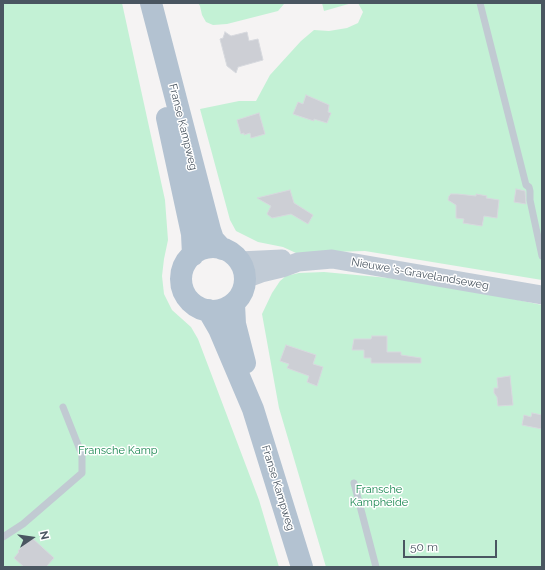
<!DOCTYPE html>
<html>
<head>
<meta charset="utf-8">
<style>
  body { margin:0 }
  #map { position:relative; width:545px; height:570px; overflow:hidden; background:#f5f3f3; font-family:Raleway,sans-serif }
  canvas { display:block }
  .frame { position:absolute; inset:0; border:4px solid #4a5661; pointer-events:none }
  .north { position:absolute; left:12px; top:518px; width:40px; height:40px; -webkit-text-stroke:3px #fff; paint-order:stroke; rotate:77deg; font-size:11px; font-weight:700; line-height:16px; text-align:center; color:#4a5661 }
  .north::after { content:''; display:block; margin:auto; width:14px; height:18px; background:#4a5661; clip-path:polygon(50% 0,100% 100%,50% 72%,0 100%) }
  .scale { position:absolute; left:403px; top:540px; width:94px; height:18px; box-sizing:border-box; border:2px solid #4a5661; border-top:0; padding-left:5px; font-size:12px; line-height:14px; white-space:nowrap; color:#4a5661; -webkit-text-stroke:3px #fff; paint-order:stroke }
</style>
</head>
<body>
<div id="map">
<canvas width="545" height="570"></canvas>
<div class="frame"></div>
<div class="north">N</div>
<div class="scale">50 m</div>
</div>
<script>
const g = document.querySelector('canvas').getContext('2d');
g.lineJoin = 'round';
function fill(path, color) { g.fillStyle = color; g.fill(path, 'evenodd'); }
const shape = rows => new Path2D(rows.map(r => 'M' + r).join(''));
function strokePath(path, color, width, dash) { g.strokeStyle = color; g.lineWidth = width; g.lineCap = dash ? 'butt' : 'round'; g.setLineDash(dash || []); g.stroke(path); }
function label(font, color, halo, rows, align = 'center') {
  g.font = font + ' Raleway,sans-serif'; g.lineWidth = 3; g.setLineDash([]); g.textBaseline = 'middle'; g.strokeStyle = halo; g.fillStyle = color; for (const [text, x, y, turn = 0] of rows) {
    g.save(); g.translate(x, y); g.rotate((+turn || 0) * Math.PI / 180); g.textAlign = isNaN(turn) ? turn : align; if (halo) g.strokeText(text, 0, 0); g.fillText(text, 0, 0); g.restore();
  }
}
fill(shape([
  [3,3,122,3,165,200,168,240,164,259,162,276,164,294,172,310,191,327,198,339,259,500,279,567,3,567],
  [198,3,284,3,284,4,278,11,227,24,213,25,206,22,202,15,200,6],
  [322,3,352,3,324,11],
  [358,3,542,3,542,280,365,251,296,253,283,247,258,242,236,231,230,220,200,109,239,101,256,101,270,75,301,41,314,30,329,31,347,28,358,23,363,12],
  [324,272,432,282,542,305,542,567,326,567,279,408,262,314,272,293,280,281,286,276,299,273]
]), '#c3f1d5');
const building = shape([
  [225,32,231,36,247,32,249,41,258,39,263,60,238,67,236,73,227,66,220,39,223,38,225,32],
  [306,95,329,105,328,112,331,113,327,123,314,119,314,121,293,114,298,102,303,104,306,95],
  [259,113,265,134,251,138,250,133,244,135,244,133,241,134,237,120,259,113],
  [516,189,525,191,526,204,514,202,516,189],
  [290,190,294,203,313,215,308,224,291,214,272,218,267,214,271,206,257,198,290,190],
  [451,194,457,194,476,196,476,194,487,196,486,198,499,200,497,218,484,216,482,226,463,223,464,219,456,218,456,205,448,200,449,196,451,194],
  [372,336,387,336,387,352,401,352,401,355,421,358,421,363,371,363,371,358,364,358,364,350,352,350,354,339,371,339,372,336],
  [286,345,316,355,313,364,323,367,317,386,307,382,309,376,287,368,289,364,280,361,286,345],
  [510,376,513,405,498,406,497,397,494,393,494,388,498,388,497,378,510,376],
  [532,413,542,415,542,429,522,425,524,415,531,417,532,413],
  [31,537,54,558,46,567,24,567,14,558,19,552,18,551,31,537]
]);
fill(building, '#cdcfd5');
strokePath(building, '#d7d9de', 1);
strokePath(shape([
  [480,3,526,185,529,187,530,191,530,200,542,256],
  [354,483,376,567],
  [3,537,23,524,82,473,82,455,63,407]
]), '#c1cad2', 7);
strokePath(shape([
  [239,261,282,259],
  [245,279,261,273,282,268,298,262,332,259,542,295]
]), '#c1cbd6', 19);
strokePath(shape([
  [151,3,210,230,213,239,222,249],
  [167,118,192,234,193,255],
  '181 279a32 32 0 1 1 64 0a32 32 0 1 1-64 0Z',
  [234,304,235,324,245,363],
  [208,310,219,329,253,409,302,567]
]), '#b3c2d1', 22);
label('11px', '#4a5661', '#fff', [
  ["Franse Kampweg",183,127,76],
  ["Nieuwe 's-Gravelandseweg",420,274,10],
  ["Franse Kampweg",278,488,73]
]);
label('11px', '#17864f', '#fff', [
  ["Fransche Kamp",118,451],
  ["Fransche",379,490],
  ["Kampheide",379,503]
]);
</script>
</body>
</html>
